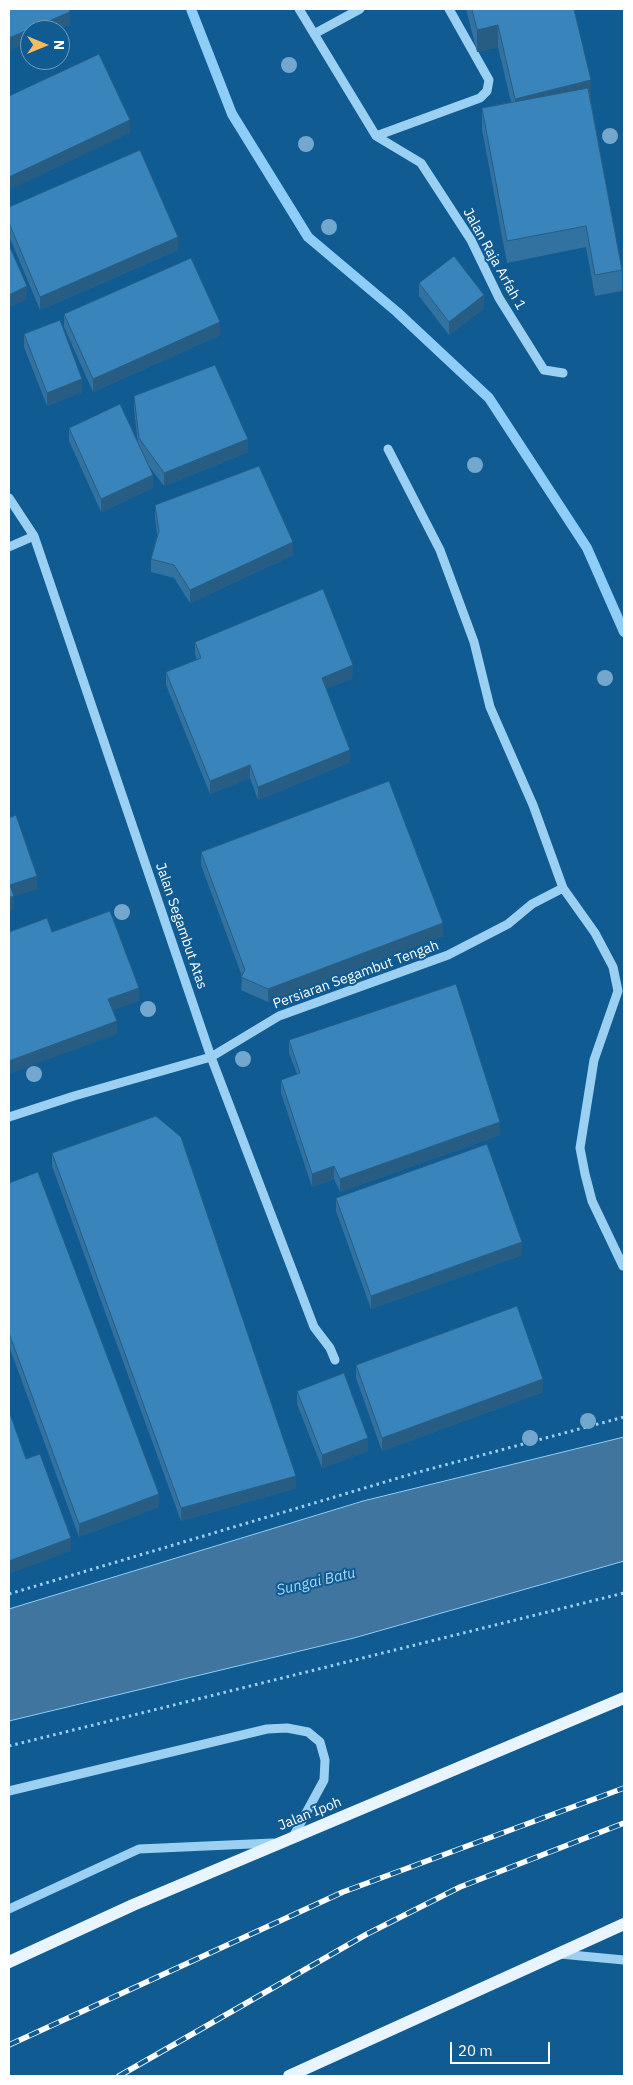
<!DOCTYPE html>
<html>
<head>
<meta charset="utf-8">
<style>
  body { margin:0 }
  #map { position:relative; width:633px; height:2085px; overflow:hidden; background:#105b92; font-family:"IBM Plex Sans",sans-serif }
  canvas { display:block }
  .frame { position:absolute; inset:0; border:10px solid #fff; pointer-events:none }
  .north { position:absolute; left:20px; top:20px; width:50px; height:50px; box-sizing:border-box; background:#105b92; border:1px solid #709dbe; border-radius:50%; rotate:90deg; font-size:14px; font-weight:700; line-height:20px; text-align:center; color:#fff }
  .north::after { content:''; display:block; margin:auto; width:18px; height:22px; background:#ffba5e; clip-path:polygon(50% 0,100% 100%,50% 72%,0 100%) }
  .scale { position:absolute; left:450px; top:2042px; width:100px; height:22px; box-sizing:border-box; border:2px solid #fff; border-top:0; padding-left:6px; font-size:15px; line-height:18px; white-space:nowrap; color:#fff; -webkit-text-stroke:4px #105b92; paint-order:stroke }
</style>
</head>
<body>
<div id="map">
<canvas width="633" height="2085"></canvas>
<div class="frame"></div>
<div class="north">N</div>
<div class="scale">20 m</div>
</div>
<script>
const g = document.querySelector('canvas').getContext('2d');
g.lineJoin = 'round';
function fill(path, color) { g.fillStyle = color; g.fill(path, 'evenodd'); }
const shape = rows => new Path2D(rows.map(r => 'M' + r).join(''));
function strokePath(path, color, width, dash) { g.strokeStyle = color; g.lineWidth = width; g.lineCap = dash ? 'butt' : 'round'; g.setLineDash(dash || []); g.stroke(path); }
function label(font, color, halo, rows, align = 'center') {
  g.font = font + ' "IBM Plex Sans",sans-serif'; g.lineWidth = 4; g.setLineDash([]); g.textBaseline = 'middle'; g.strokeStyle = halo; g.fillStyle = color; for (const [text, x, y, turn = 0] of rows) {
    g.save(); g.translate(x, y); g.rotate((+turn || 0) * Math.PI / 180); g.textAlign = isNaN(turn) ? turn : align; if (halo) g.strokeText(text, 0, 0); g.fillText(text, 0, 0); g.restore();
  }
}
const water = shape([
  [624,1437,624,1561,354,1638,9,1721,9,1609,363,1501,624,1437]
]);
fill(water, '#3f759e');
strokePath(water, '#8ecdf7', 1);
strokePath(shape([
  [191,9,232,114,308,237,397,312,489,398,587,548,624,632]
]), '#8ecdf7', 10);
strokePath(shape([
  [9,1594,415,1473,624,1417],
  [9,1746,624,1593]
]), '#9cd0f3', 3, [2.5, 4]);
strokePath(shape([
  [299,9,376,136,421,163,471,240,499,298,544,370,563,373],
  [314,34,360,9],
  [376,136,480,98,487,91,489,80,449,9],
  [388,449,440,550,474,642,490,707,533,805,563,888,595,933,613,967,618,991,594,1060,580,1148,585,1174,592,1201,623,1266],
  [9,498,34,536,211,1057,314,1327,330,1348,335,1360],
  [9,547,34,536],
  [9,1117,74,1096,211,1057,279,1016,448,955,508,924,532,904,563,888],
  [9,1791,267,1729,287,1728,308,1732,320,1742,325,1760,324,1780,293,1837],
  [9,1909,139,1849,273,1843],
  [560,1954,624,1960]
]), '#9cd0f3', 9);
strokePath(shape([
  [9,1962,133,1905,624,1698],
  [289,2076,624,1924]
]), '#e8f4ff', 12);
const rail = shape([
  [9,2045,343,1892,624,1788],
  [119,2076,367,1934,460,1887,624,1823]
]);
strokePath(rail, '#fff', 5.5);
strokePath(rail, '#105b92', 4, [11]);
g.fillStyle = '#73a7cd';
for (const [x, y] of [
  [289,65],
  [610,136],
  [306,144],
  [329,227],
  [475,465],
  [605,678],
  [122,912],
  [148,1009],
  [243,1059],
  [34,1074],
  [588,1421],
  [530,1438]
]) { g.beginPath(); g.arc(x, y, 8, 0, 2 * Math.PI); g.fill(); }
fill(shape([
  [466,9,574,9,591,102,622,270,622,291,595,296,586,247,507,263,482,129,482,108,511,102,498,47,477,52],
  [9,207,178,250,40,310,9,236],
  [419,283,484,308,449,335,419,296],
  [64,314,220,335,93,392,64,327],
  [24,334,82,392,47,406,24,347],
  [134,396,248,452,164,486,146,462,153,488,101,512,69,441,69,428,138,444,134,409],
  [155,505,293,555,190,603,174,578,151,572,151,559,157,535,155,518],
  [195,642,353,678,326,689,350,762,258,800,250,778,210,794,166,685,166,672,197,660,195,654],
  [201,852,443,936,268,1002,241,990,242,976,201,865],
  [289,1040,500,1135,340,1192,334,1179,312,1187,281,1093,281,1080,297,1074,289,1053],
  [52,1153,296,1488,181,1521,52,1166],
  [9,1183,159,1507,79,1537,9,1346],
  [336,1198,522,1255,371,1309,336,1211],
  [356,1365,543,1392,382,1451,356,1378],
  [297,1391,368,1451,322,1468,297,1404]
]), '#3172a1');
fill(shape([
  [70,12,70,25,58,30,30,30,30,42,9,51,9,38],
  [498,25,498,47,477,52,477,30],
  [591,80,591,102,515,120,515,99],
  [130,120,130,133,9,190,9,177],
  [178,237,178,250,40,310,40,297],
  [27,286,27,299,9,308,9,295],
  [484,295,484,308,449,335,449,322],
  [220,322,220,335,93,392,93,379],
  [82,379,82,392,47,406,47,393],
  [248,439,248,452,164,486,164,473],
  [153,475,153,488,101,512,101,499],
  [293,542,293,555,190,603,190,590],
  [353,665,353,678,322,691,322,678],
  [350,750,350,762,258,800,258,787],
  [250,765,250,778,210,794,210,781],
  [10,775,10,788,9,789,9,776],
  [37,876,37,889,14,897,14,909,9,911,9,898,10,885],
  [443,923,443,936,268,1002,268,989],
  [139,988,139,1001,108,1012,108,999],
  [117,1021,117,1034,9,1074,9,1061],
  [500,1122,500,1135,340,1192,340,1179],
  [334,1166,334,1179,312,1187,312,1174],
  [522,1242,522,1255,371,1309,371,1296],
  [543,1379,543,1392,382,1451,382,1438],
  [368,1438,368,1451,322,1468,322,1455],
  [296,1476,296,1488,181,1521,181,1508],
  [159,1494,159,1507,79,1537,79,1524],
  [71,1538,71,1551,9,1574,9,1561]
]), '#285d83');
const building = shape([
  [9,9,69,9,70,12,9,38,9,9],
  [472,9,574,9,591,80,515,99,498,25,477,30,472,9],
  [99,54,130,120,9,177,9,96,99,54],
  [588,88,622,270,595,275,586,226,507,241,482,108,588,88],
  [140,150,178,237,40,297,9,223,9,207,140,150],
  [9,245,27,286,9,295,9,245],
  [454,256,484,295,449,322,419,283,454,256],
  [191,258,220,322,93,379,64,314,191,258],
  [60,320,82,379,47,393,24,334,60,320],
  [215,365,248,439,164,473,139,438,134,396,215,365],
  [120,404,153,475,101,499,69,428,120,404],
  [259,466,293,542,190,590,174,565,151,559,159,531,155,505,259,466],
  [323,589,353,665,322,678,350,750,258,787,250,765,210,781,166,672,201,658,195,642,323,589],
  [389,781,443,923,268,989,241,977,245,970,201,852,389,781],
  [16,815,37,876,10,885,14,896,9,898,9,818,16,815],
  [110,911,139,988,108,999,117,1021,9,1061,9,932,47,918,52,932,110,911],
  [456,984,500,1122,340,1179,334,1166,312,1174,281,1080,300,1073,289,1040,456,984],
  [156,1116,181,1137,296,1476,181,1508,52,1153,156,1116],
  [487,1144,522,1242,371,1296,336,1198,487,1144],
  [38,1172,159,1494,79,1524,9,1333,9,1183,38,1172],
  [517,1306,543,1379,382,1438,356,1365,517,1306],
  [344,1373,368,1438,322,1455,297,1391,344,1373],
  [9,1411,26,1459,40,1454,71,1538,9,1561,9,1411]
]);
fill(building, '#3985bb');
strokePath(building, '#285d83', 1);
label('14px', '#fff', '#105b92', [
  ["Jalan Raja Arfah 1",494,259,61],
  ["Jalan Segambut Atas",181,926,71],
  ["Persiaran Segambut Tengah",356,975,-20],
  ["Jalan Ipoh",310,1814,-22]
]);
label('italic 15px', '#a8d9fa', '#105b92', [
  ["Sungai Batu",316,1582,-13]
]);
</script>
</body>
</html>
